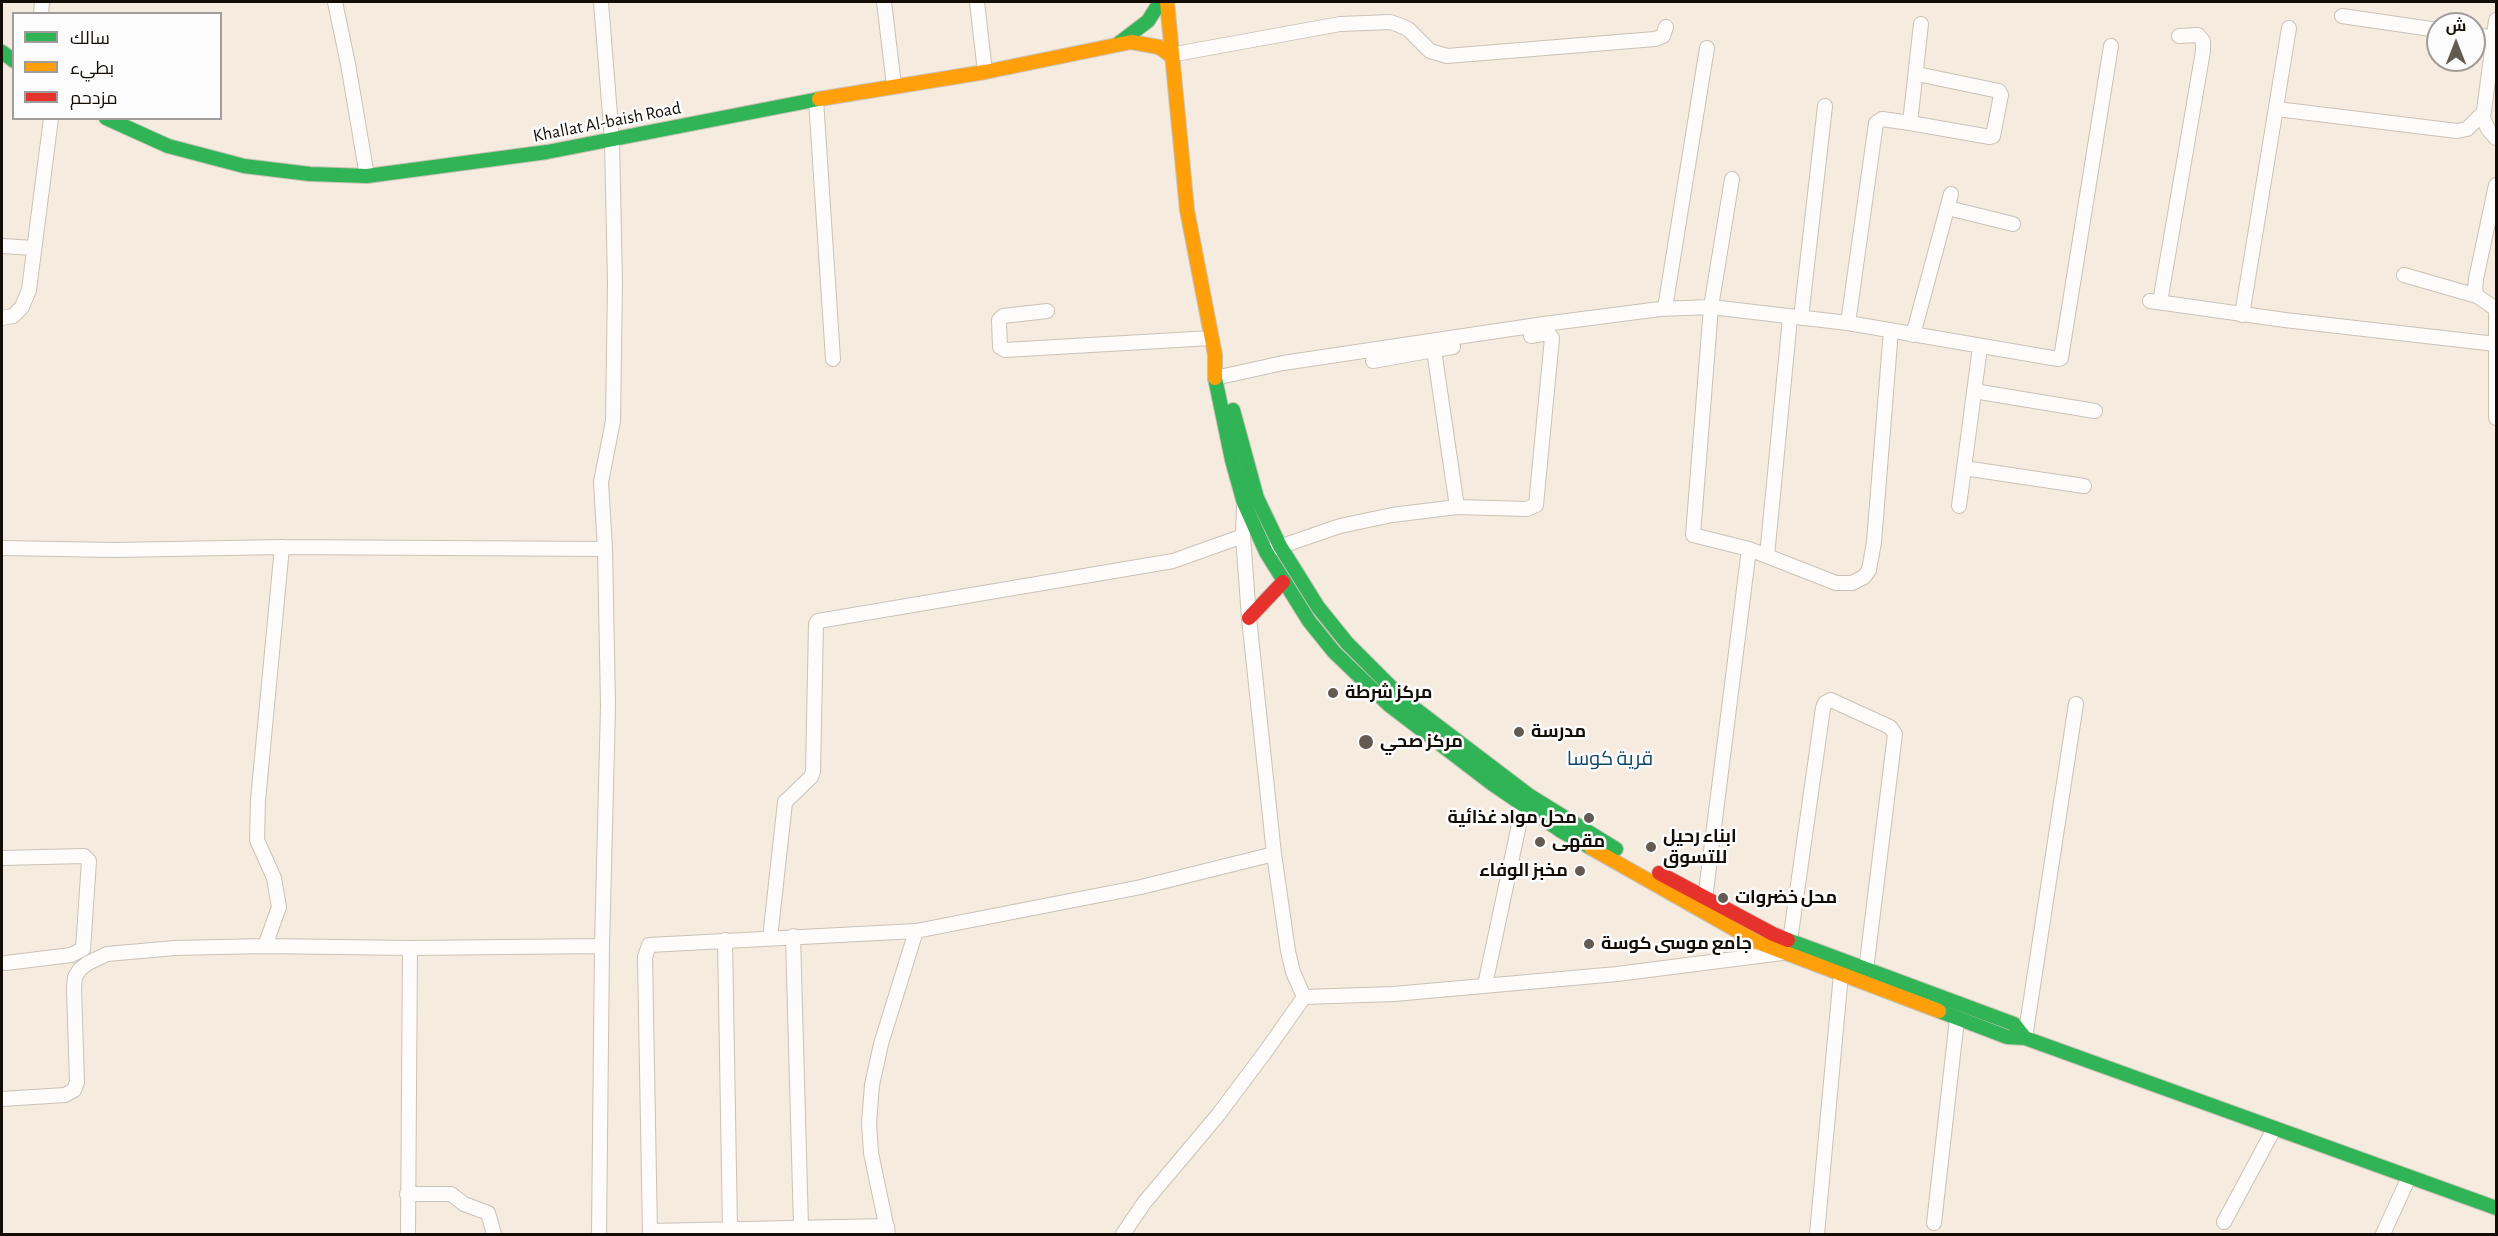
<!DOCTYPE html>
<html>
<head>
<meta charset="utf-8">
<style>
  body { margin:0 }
  #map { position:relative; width:2498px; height:1236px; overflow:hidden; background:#f5ebdf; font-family:"Alegreya Sans",Cairo,sans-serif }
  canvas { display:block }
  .frame { position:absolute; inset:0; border:3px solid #140d05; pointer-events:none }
  .legend { position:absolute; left:12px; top:12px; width:210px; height:108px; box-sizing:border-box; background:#fcfcfc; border:2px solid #9f9c99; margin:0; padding:8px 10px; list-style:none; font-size:18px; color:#140d05 }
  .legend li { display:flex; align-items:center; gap:12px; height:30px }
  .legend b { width:30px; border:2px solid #9f9c99 }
  .north { position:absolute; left:2426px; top:12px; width:60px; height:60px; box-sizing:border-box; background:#fcfcfc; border:2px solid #9f9c99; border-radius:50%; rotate:0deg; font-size:16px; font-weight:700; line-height:24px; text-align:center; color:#140d05 }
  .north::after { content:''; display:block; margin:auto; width:21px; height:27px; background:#635b51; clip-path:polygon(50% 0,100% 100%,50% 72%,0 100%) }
</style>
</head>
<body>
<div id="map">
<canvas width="2498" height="1236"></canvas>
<div class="frame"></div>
<ul class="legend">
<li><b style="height:8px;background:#30b455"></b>سالك</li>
<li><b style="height:8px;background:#ff9f0a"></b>بطيء</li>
<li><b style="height:8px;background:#e5322d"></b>مزدحم</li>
</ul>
<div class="north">ش</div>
</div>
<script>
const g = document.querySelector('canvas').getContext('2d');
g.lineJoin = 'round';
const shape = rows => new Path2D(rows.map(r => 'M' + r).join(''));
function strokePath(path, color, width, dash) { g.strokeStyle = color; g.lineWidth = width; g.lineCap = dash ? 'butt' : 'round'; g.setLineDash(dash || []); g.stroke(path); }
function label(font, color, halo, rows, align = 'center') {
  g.font = font + ' "Alegreya Sans",Cairo,sans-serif'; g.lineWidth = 5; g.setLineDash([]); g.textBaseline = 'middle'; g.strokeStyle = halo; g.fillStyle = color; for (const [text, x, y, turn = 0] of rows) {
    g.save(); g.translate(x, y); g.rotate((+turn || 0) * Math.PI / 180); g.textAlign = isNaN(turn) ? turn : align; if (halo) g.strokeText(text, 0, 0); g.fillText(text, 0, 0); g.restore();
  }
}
const street = shape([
  [335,2,348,64,367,176],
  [884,2,894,85],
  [977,2,985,72],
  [41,14,42,2],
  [2342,16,2438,30],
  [2496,20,2483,118,2488,129,2496,138],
  [2474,35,2495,38],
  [1170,55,1340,24,1390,22,1399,25,1408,29,1430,51,1447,56,1655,39,1663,36,1666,27],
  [816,100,833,359],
  [2277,109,2457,131,2467,129,2483,113],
  [1910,123,1990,137,1993,136,2001,95,1999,91,1917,74],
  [1732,179,1711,307,1693,535,1749,549,1836,583,1852,583,1864,577,1869,570,1874,542,1891,330],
  [1948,208,2013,224],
  [2,246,34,248],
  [2404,275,2477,296],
  [2150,301,2285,320,2496,344],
  [2160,302,2203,51,2203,41,2198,35,2179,36],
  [1665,308,1707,48],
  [1047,311,1003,316,999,320,1000,347,1005,350,1211,338],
  [2242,315,2289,28],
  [2,318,13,316,22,307,29,290,51,118],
  [1801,318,1825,106],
  [1848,323,1876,123,1882,119,1910,123,1921,24],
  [1913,335,1951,194],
  [1453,347,1434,350,1457,507],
  [1373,361,1434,350],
  [1215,378,1283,363,1544,324,1660,309,1711,307,1848,323,2058,359,2061,358,2111,46],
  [1974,391,2095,411],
  [2496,418,2496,309,2477,296,2475,290,2476,279,2496,185],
  [1964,468,2084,486],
  [1244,506,1243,536,1249,618,1274,854,1288,951,1293,972,1304,997],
  [1959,506,1980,347],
  [2,548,114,550,282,547,605,549],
  [1273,549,1340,526,1392,515,1457,507,1527,509,1536,505,1552,338,1548,333,1531,336],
  [1767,556,1790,318],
  [2,858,84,856,89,861,83,949,71,955,6,963],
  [1705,899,1749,549],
  [793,936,801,1227],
  [770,938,785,802,811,777,813,771,816,624,818,621,1173,561,1243,536],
  [725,940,730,1229],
  [1790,941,1823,708,1825,703,1831,700,1890,727,1895,734,1866,970],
  [265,946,279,907,274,878,257,840,258,800,282,547],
  [1485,985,1523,806],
  [1304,997,1394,994,1617,974,1782,953],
  [2025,1038,2076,704],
  [2,1099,65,1095,74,1090,77,1082,74,988,75,977,80,969,88,963,107,954,175,948,265,946,410,948,602,946,608,706,605,549,601,482,613,421,615,283,612,140,601,2],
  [407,1194,451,1194,464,1204,488,1213,494,1234],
  [2224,1222,2274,1129],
  [1934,1223,1957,1019],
  [650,1231,887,1226],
  [408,1234,410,948],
  [599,1234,602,946],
  [650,1234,645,957,649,945,916,931,1141,887,1274,854],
  [888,1234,871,1153,869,1123,872,1085,881,1044,916,931],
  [1123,1234,1144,1203,1218,1115,1266,1051,1304,997],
  [1817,1234,1841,974],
  [2383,1234,2409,1177]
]);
const fast = shape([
  [1119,43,1148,21,1160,2],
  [2,52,14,61],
  [106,118,168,146,244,166,310,174,367,176,547,152,819,99],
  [1215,378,1232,460,1244,503,1266,552,1309,621,1334,652,1389,705,1491,783,1561,831,1591,848],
  [1233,410,1257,498,1280,546,1318,607,1347,643,1405,701,1530,796,1616,849],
  [1788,940,2014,1024,2025,1038],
  [1939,1011,2007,1037,2025,1038,2496,1208]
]);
const slow = shape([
  [1167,2,1187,210,1215,355,1215,378],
  [819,99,985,72,1131,42,1159,47,1170,55],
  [1591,848,1757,942,1939,1011]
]);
const jam = shape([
  [1249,618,1283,582],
  [1659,873,1773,934,1788,940]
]);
strokePath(street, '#cac2b7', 16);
strokePath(fast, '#cac2b7', 16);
strokePath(slow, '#cac2b7', 16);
strokePath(jam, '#cac2b7', 16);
strokePath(street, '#fefcfa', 14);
strokePath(fast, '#30b455', 14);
strokePath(slow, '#ff9f0a', 14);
strokePath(jam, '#e5322d', 14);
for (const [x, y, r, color] of [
  [1333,693,6,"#635b51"],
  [1519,732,6,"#635b51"],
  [1366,742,8,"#635b51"],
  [1589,818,6,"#635b51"],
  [1540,842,6,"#635b51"],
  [1651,847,6,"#635b51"],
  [1580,871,6,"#635b51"],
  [1723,898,6,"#635b51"],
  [1589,944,6,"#635b51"]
]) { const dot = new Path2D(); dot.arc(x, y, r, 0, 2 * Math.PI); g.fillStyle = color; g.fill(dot); strokePath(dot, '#fcfcfc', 2); }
label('18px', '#140d05', '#fcfcfc', [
  ["Khallat Al-baish Road",607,122,-11]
]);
label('bold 18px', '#140d05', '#fcfcfc', [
  ["مركز شرطة",1345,693],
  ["مدرسة",1531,732],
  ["مركز صحي",1380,742],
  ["محل مواد غذائية",1577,818,"right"],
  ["ابناء رحيل",1663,837],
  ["للتسوق",1663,858],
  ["مقهى",1552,842],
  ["مخبز الوفاء",1568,871,"right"],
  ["محل خضروات",1735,898],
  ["جامع موسى كوسة",1601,944]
], 'left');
label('20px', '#114669', '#fcfcfc', [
  ["قرية كوسا",1610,759]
]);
</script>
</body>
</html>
